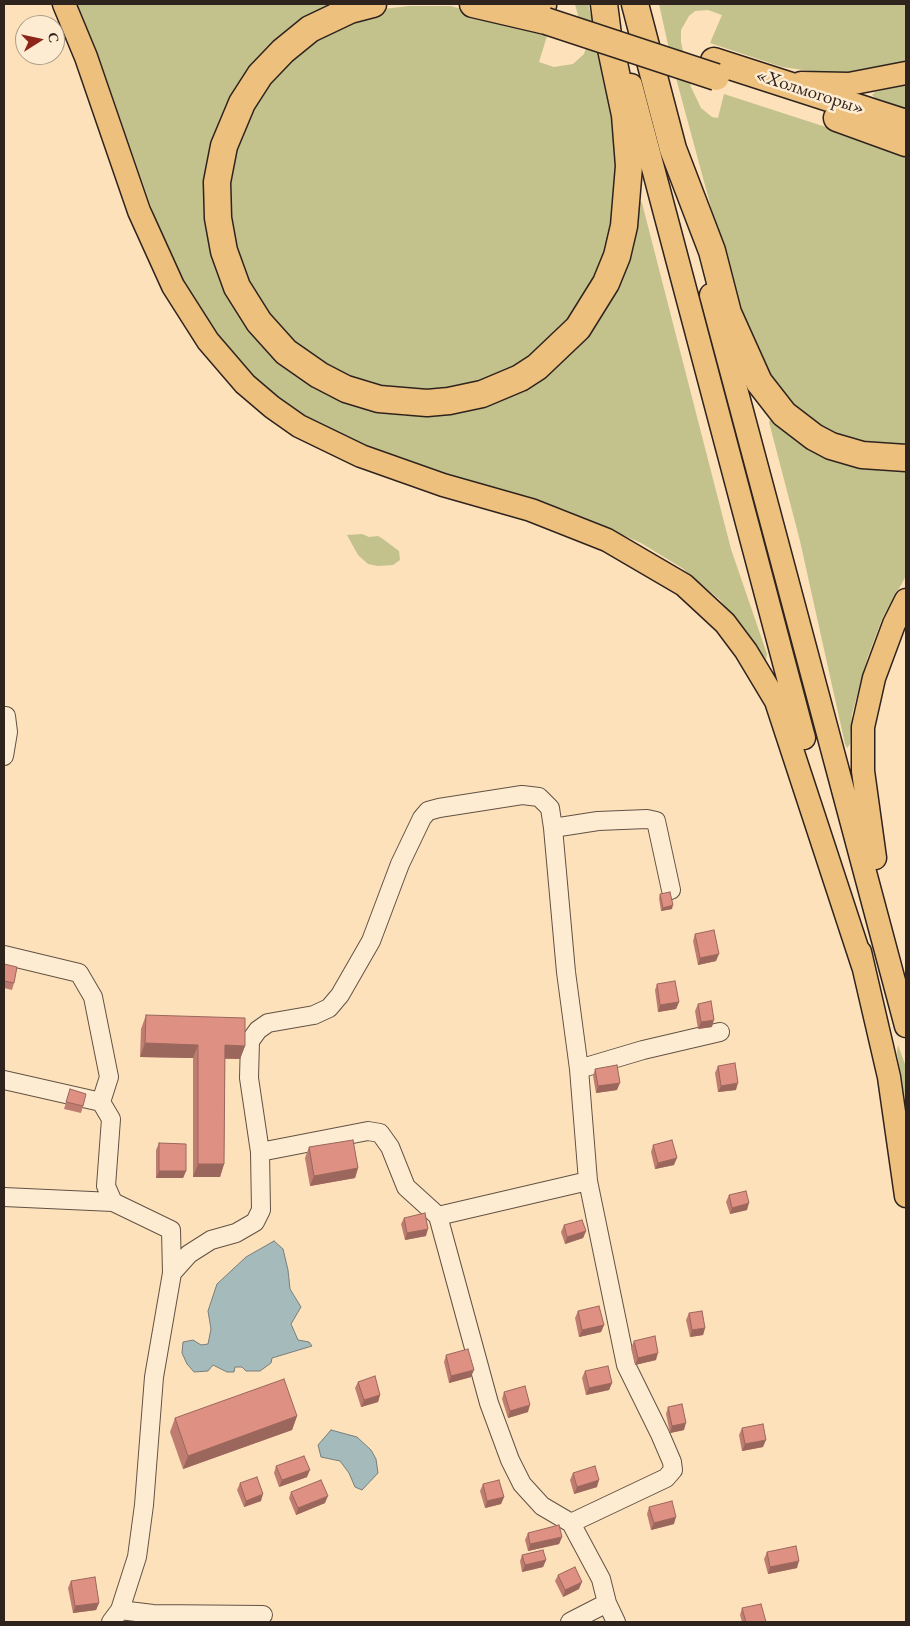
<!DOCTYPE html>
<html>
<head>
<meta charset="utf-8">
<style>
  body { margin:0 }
  #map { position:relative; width:910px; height:1626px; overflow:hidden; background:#fde1ba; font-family:"EB Garamond",serif }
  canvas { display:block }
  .frame { position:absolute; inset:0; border:5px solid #2f231e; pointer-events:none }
  .north { position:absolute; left:15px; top:15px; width:50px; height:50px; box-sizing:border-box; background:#feecd2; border:1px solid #ab9c8a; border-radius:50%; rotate:80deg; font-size:14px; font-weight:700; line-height:20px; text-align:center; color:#2f231e }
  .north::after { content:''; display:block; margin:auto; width:18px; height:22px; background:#8f2418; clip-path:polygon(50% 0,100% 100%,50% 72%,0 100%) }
</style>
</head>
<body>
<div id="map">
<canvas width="910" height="1626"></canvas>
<div class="frame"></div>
<div class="north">С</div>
</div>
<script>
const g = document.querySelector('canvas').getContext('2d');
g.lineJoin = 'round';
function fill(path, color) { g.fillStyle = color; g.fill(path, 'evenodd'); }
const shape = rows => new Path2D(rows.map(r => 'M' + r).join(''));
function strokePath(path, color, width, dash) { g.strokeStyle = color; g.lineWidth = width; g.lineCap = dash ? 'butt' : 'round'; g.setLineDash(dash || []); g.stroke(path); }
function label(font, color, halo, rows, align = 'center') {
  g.font = font + ' "EB Garamond",serif'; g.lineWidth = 5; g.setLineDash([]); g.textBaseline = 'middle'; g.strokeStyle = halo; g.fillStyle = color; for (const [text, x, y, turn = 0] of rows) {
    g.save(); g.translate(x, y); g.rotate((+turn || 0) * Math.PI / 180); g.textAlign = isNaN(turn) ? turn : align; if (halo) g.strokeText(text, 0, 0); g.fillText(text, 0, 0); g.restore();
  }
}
fill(shape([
  [77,4,338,4,230,100,210,149,204,179,204,209,210,245,218,276,250,330,283,366,315,388,348,404,405,416,442,415,500,401,539,381,584,341,609,305,627,267,632,247,638,202,640,201,642,203,731,549,767,654,766,660,720,600,682,568,641,543,563,509,440,472,360,445,305,417,259,382,222,345,181,278,155,218,99,57],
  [575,4,588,4,600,50,613,120,616,175,612,228,604,256,595,278,572,316,529,358,514,367,475,383,440,392,370,386,303,354,261,307,236,257,227,190,238,137,268,82,320,34,383,9,409,6,451,6,498,19,547,36,539,62,554,67,573,64,584,54,586,48],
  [659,4,906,4,906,62,853,73,833,74,782,67,710,43,722,15,708,10,695,11,689,16,681,30,681,42,691,87,701,108,712,117,718,118,724,94,906,153,906,447,863,445,820,429,777,392,753,347,732,285,673,67],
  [906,85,906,109,875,98,872,95,875,92],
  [771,419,794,438,823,456,836,462,870,469,906,470,906,576,882,619,867,659,852,714,850,744,847,748,845,744,800,541,769,422],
  [362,534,369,537,378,536,383,539,399,551,400,560,393,565,378,566,368,564,358,555,347,535],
  [898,1045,906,1067,906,1104,897,1053]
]), '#c3c28d');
const water = shape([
  [274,1241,283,1249,288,1270,290,1289,301,1307,291,1324,298,1340,309,1342,312,1346,272,1358,271,1363,260,1371,246,1371,242,1367,235,1367,234,1372,227,1372,213,1365,208,1371,194,1372,187,1364,182,1353,183,1342,193,1340,201,1345,208,1344,211,1329,208,1311,217,1284,246,1257,274,1241],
  [331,1430,357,1437,371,1450,376,1459,378,1473,362,1490,355,1487,349,1473,340,1461,321,1457,318,1445,331,1430]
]);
fill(water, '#a5babb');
strokePath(water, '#767e7c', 1);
const minor = shape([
  [4,756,8,732,6,716],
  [553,828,598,821,647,819,656,821,671,890],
  [4,955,79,973,93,997,109,1077,101,1102],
  [579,1069,643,1050,720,1032],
  [4,1080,101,1102,111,1119,106,1186,113,1202,171,1230,172,1273,154,1377,144,1505,137,1557,120,1610,111,1622],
  [260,1152,368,1131,380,1133,390,1147,406,1187,438,1216,489,1403,510,1460,522,1484,542,1506,571,1523,601,1579,607,1603,616,1622],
  [4,1197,113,1202],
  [438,1216,588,1181],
  [172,1273,189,1254,211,1240,236,1233,255,1222,261,1210,260,1152,249,1078,250,1041,258,1030,268,1023,314,1015,329,1008,340,995,371,941,400,864,422,818,428,811,439,808,522,795,539,797,550,808,553,828,566,972,579,1069,588,1181,626,1365,660,1434,672,1462,673,1470,666,1478,571,1523],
  [120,1610,153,1614,263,1615],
  [570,1622,607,1603]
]);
const major = shape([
  [64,4,86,57,139,211,173,286,208,341,245,384,272,407,299,426,361,456,443,485,531,510,607,540,684,585,725,623,746,651,776,701,863,966],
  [542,4,545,5],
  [801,83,849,84,906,73],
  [631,85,804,738],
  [711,295,906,1026],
  [875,858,863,771,863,727,874,678,894,624,906,600],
  [860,952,889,1077,906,1196]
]);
const highway = shape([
  [373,4,350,10,310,29,283,51,260,75,242,103,224,146,217,182,218,218,224,251,237,287,259,322,286,352,319,375,346,389,379,399,427,403,449,401,482,394,520,378,537,367,578,328,606,283,617,256,624,226,629,166,625,115,608,35,604,4],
  [473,4,546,21],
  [635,4,673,149,712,251,728,313,759,382,784,414,814,437,831,446,862,455,906,458],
  [714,61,906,123],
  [837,118,906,143]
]);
strokePath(minor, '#625245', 20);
strokePath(major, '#2f231e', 25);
strokePath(highway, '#2f231e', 29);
strokePath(minor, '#feecd2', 18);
strokePath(major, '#eec07d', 22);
strokePath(highway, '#eec07d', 26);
const highwayBridge = shape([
  [546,21,716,77]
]);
strokePath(highwayBridge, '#2f231e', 29, []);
strokePath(highwayBridge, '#eec07d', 26);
fill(shape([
  [660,894,672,909,661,911,659,898],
  [695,934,716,961,698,965,693,941],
  [4,966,14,983,12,990,4,988],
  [657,984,679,1002,676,1009,658,1012,655,990],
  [698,1004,712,1027,698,1029,695,1011],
  [146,1015,245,1046,240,1059,225,1059,224,1164,220,1177,193,1177,193,1058,140,1057,141,1029],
  [718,1066,736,1090,718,1092,715,1073],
  [595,1069,617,1090,596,1093,593,1076],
  [70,1089,83,1106,81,1113,64,1109],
  [159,1143,186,1171,183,1178,156,1178,156,1150],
  [653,1145,674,1165,655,1169,651,1152],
  [309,1147,358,1168,355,1178,310,1186,305,1158],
  [729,1195,747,1210,730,1214,726,1202],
  [404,1218,426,1236,405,1240,401,1224],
  [564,1225,586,1231,583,1238,565,1244,561,1232],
  [578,1311,604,1325,601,1332,579,1337,575,1318],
  [689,1313,705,1328,703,1335,690,1337,686,1320],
  [634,1341,656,1360,635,1365,631,1348],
  [446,1355,471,1377,449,1383,444,1362],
  [585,1371,612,1383,609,1390,586,1395,582,1378],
  [358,1382,380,1395,378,1402,361,1407,355,1388],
  [504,1392,528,1412,508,1418,502,1399],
  [668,1407,684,1430,670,1433,666,1414],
  [297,1416,292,1430,183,1469,170,1432,175,1418],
  [742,1428,763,1447,742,1451,739,1435],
  [276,1466,307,1477,279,1487,274,1473],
  [573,1473,597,1487,574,1494,570,1480],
  [240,1483,261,1501,244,1507,237,1490],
  [483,1484,504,1497,501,1504,485,1508,480,1491],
  [291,1492,325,1503,296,1515,289,1498],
  [649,1507,674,1524,651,1530,647,1514],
  [528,1533,562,1537,559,1544,528,1551,525,1540],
  [767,1552,797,1568,768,1574,764,1559],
  [522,1555,546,1560,543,1567,522,1572,520,1561],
  [558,1575,579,1589,563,1597,555,1581],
  [71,1581,99,1603,96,1610,73,1613,68,1588],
  [742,1608,766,1622,742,1622,740,1615]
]), '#bf7d71');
fill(shape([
  [673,905,672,909,661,911,663,908],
  [719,954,716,961,698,965,700,958],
  [679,1002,676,1009,658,1012,660,1005],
  [714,1020,712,1027,698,1029,701,1022],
  [145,1043,198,1045,193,1058,140,1057],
  [225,1045,245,1046,240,1059,220,1058],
  [620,1083,617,1090,596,1093,598,1086],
  [738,1083,736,1090,718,1092,721,1086],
  [677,1158,674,1165,655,1169,658,1163],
  [198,1164,224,1164,220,1177,193,1177],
  [358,1168,355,1178,310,1186,314,1176],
  [159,1171,186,1171,183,1178,156,1178],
  [749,1203,747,1210,730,1214,732,1208],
  [428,1229,426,1236,405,1240,407,1233],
  [586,1231,583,1238,565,1244,567,1237],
  [604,1325,601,1332,579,1337,582,1330],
  [705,1328,703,1335,690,1337,692,1330],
  [658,1353,656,1360,635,1365,638,1358],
  [474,1370,471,1377,449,1383,451,1376],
  [612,1383,609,1390,586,1395,589,1388],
  [380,1395,378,1402,361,1407,364,1400],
  [530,1405,528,1412,508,1418,510,1411],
  [297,1416,292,1430,183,1469,188,1456],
  [686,1423,684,1430,670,1433,672,1426],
  [766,1440,763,1447,742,1451,745,1444],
  [310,1470,307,1477,279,1487,282,1480],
  [599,1480,597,1487,574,1494,577,1487],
  [263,1494,261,1501,244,1507,246,1501],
  [328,1496,325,1503,296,1515,298,1508],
  [504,1497,501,1504,485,1508,487,1501],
  [676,1517,674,1524,651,1530,654,1523],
  [562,1537,559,1544,528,1551,530,1544],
  [546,1560,543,1567,522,1572,525,1565],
  [799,1561,797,1568,768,1574,770,1567],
  [582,1582,579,1589,563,1597,565,1590],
  [99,1603,96,1610,73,1613,75,1606]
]), '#9b665c');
const building = shape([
  [670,892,673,905,663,908,660,894,670,892],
  [714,930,719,954,700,958,695,934,714,930],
  [4,964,17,967,14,983,4,981,4,964],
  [675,981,679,1002,660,1005,657,984,675,981],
  [711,1001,714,1020,701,1022,698,1004,711,1001],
  [146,1015,245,1018,245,1046,225,1045,224,1164,198,1164,198,1045,145,1043,146,1015],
  [735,1063,738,1083,721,1086,718,1066,735,1063],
  [617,1065,620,1083,598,1086,595,1069,617,1065],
  [70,1089,86,1094,83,1106,66,1102,70,1089],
  [353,1140,358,1168,314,1176,309,1147,353,1140],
  [672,1140,677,1158,658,1163,653,1145,672,1140],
  [159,1143,186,1144,186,1171,159,1171,159,1143],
  [746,1191,749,1203,732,1208,729,1195,746,1191],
  [425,1213,428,1229,407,1233,404,1218,425,1213],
  [582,1220,586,1231,567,1237,564,1225,582,1220],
  [599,1306,604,1325,582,1330,578,1311,599,1306],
  [702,1311,705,1328,692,1330,689,1313,702,1311],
  [655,1336,658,1353,638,1358,634,1341,655,1336],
  [468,1349,474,1370,451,1376,446,1355,468,1349],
  [608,1366,612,1383,589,1388,585,1371,608,1366],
  [375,1376,380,1395,364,1400,358,1382,375,1376],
  [284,1379,297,1416,188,1456,175,1418,284,1379],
  [525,1386,530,1405,510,1411,504,1392,525,1386],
  [682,1404,686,1423,672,1426,668,1407,682,1404],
  [763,1424,766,1440,745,1444,742,1428,763,1424],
  [304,1456,310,1470,282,1480,276,1466,304,1456],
  [595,1466,599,1480,577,1487,573,1473,595,1466],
  [257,1477,263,1494,246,1501,240,1483,257,1477],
  [321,1480,328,1496,298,1508,291,1492,321,1480],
  [499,1480,504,1497,487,1501,483,1484,499,1480],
  [672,1501,676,1517,654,1523,649,1507,672,1501],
  [559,1525,562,1537,530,1544,528,1533,559,1525],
  [796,1546,799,1561,770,1567,767,1552,796,1546],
  [543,1550,546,1560,525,1565,522,1555,543,1550],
  [575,1567,582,1582,565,1590,558,1575,575,1567],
  [95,1577,99,1603,75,1606,71,1581,95,1577],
  [761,1604,766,1622,746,1622,742,1608,761,1604]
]);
fill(building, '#de9183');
strokePath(building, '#9b665c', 1);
label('19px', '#2f231e', '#feecd2', [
  ["«Холмогоры»",810,92,18]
]);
</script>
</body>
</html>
